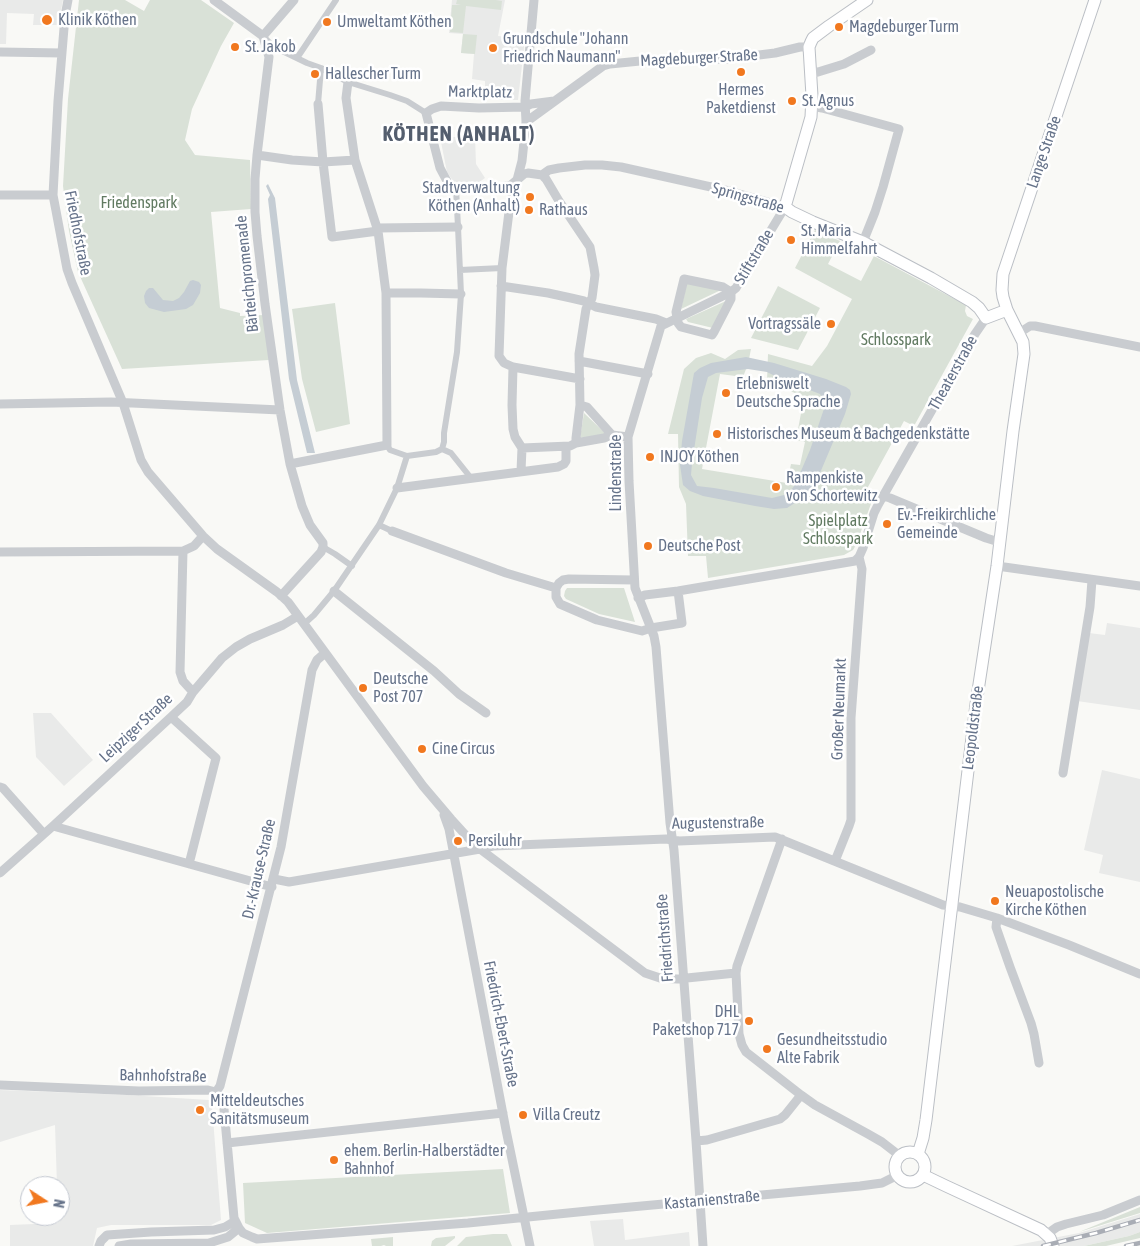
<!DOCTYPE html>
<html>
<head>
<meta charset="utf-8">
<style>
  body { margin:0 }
  #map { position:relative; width:1140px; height:1246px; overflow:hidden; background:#f9f9f6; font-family:"Asap Condensed",sans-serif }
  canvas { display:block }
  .north { position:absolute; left:20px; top:1176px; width:50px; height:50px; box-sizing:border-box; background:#fff; border:1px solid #c2c7d0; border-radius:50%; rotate:101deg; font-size:14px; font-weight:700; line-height:20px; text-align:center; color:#66738a }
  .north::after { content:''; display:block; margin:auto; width:18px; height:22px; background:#f1781f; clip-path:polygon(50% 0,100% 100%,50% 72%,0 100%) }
</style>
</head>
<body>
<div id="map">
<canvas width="1140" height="1246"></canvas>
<div class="north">N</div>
</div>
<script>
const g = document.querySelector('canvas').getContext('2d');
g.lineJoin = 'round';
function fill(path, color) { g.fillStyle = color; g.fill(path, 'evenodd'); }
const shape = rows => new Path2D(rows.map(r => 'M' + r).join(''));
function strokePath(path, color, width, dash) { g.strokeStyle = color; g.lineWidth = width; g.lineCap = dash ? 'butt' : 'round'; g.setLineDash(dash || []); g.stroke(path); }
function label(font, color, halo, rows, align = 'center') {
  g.font = font + ' "Asap Condensed",sans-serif'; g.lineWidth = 5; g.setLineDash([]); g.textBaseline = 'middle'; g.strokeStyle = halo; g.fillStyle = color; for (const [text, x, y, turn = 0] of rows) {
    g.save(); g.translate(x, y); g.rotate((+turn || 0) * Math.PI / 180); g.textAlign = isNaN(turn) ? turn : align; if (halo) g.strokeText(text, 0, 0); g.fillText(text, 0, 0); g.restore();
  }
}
fill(shape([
  [0,0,63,0,58,25,33,25,34,14,7,13,6,44,0,44],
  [452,0,505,0,498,36,525,39,518,100,499,100,500,88,485,87,485,81,472,79,474,54,461,53,463,34,449,33],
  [440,137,475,137,476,164,485,178,478,183,455,184,447,172],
  [1107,623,1140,628,1140,710,1077,701,1089,633,1105,635],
  [33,713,51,713,93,760,64,786,36,757],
  [1102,770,1140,779,1140,882,1099,873,1103,855,1084,850],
  [0,1090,128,1095,209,1100,212,1106,221,1220,211,1225,111,1225,97,1228,93,1246,10,1246,10,1225,58,1223,58,1216,60,1216,60,1186,57,1186,55,1125,0,1142],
  [1140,1214,1140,1232,1129,1236,1084,1246,1012,1246,1079,1233],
  [623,1219,625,1240,689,1232,690,1246,594,1246,590,1221]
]), '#e9eae9');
fill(shape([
  [79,0,125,0,144,11,150,0,201,0,234,23,221,46,192,109,185,140,195,155,250,160,251,209,211,212,220,308,240,313,240,316,264,315,269,360,122,369,78,272,69,231,63,186,68,99],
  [457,0,496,0,502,1,501,10,466,6,463,33,450,32,452,5,461,5,456,4],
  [463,34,477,35,475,54,461,53],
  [815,230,840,241,828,264,861,281,874,256,966,305,965,311,967,316,973,319,914,426,904,421,863,496,872,501,856,545,853,550,844,555,708,578,706,556,688,556,686,504,679,487,678,434,668,434,684,369,696,358,711,353,725,359,738,350,751,349,748,364,743,377,720,374,702,469,787,483,791,464,800,465,805,442,796,440,804,397,767,381,768,354,812,366,827,346,852,299,795,268],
  [687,283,721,290,681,309],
  [778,286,820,308,798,350,751,338],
  [726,301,713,328,688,322,686,319],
  [335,303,350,424,316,432,302,379,292,309],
  [584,413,607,435,580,438],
  [567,588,624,588,635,622,599,614,566,599,564,596,565,591],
  [503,1169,510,1213,267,1233,245,1223,243,1183],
  [1140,1207,1140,1213,1079,1232],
  [1140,1232,1140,1238,1106,1246,1084,1246,1129,1236],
  [493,1234,507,1234,512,1246,457,1246,466,1237],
  [455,1236,455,1238,445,1246,431,1246,432,1241,436,1238],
  [393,1237,393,1246,386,1246,384,1245,381,1246,372,1246,371,1239]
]), '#d9e1d7');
fill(shape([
  [268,184,275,198,297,380,315,453,307,453,289,379,268,199,270,195,266,186],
  [193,280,199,282,201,285,200,293,193,305,186,309,164,312,149,308,145,303,144,296,146,291,149,288,153,288,163,300,173,301,179,298,184,292,190,281],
  [746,357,774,363,826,379,846,387,850,390,851,394,845,414,817,480,804,497,787,508,774,509,755,506,703,496,690,491,683,485,680,465,682,441,694,373,700,368,711,363],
  [748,369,767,372,781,379,820,394,826,403,810,450,795,485,788,494,772,498,714,488,697,486,691,475,692,463,702,398,708,377,716,373]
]), '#c5cdd4');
const secondary = shape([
  [867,0,829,26,813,38,811,42,809,47,812,96,811,117,785,207,792,212,813,222,863,242,931,278,972,302,979,308,986,318,1007,310],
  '895 1167a15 15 0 1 1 30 0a15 15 0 1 1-30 0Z',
  [918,1154,923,1138,926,1120,976,704,997,566,1013,431,1024,354,1023,342,1007,310,1003,297,1002,290,1003,274,1095,0],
  [923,1175,946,1186,1041,1230,1050,1238,1053,1246]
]);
strokePath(secondary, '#bbbfc5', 13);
strokePath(shape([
  [264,37,274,47,307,63,321,68,348,82,390,95,407,101,426,113],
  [297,58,336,0],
  [318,104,321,68],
  [460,270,502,268],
  [387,445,390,450,407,456,436,452,442,449,444,442,444,433,457,352,461,294,458,227,456,188],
  [442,449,451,453,471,478],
  [379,525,392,531],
  [323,547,335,554,352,566],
  [304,624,314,615,334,591,379,525,397,488,407,456]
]), '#c9ccd0', 6);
strokePath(shape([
  [68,0,65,16,58,101,53,195,67,269,72,283,123,403,141,460,148,472,203,536,217,549,277,592,288,602,423,786,451,819,471,841,480,849,645,973,660,978,677,979,736,973,739,1034,742,1045,746,1052,801,1095,815,1105,868,1134,882,1142,900,1156],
  [214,0,263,36],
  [534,0,525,101,526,122,522,161,517,180,513,191,509,212,502,268,499,356,504,363,513,367,580,379],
  [263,36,269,57,257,155,255,179,255,212,257,236,265,304,280,410,290,464,302,506,310,525,323,543,323,547,321,552,281,596],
  [263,36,294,0],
  [0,52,62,53],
  [811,73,818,72,844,64,871,50],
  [554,101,531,104,525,107,479,108,441,106,432,109,426,113,440,168,448,183,456,188,485,188,508,186,511,185,524,174,528,173,542,175,549,170,559,168,585,165,602,165,621,167,729,191,785,207,736,288,731,292,661,326,628,437,629,481,635,588,654,636,656,647,670,823,674,850,696,1141,703,1246],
  [318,104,323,162,332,237,378,231],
  [812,106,822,108,899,129,883,187,875,212,863,242],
  [526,122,603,66,610,64,640,61,727,59,775,53,800,47,809,47],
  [257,155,292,160,323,162,355,160],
  [542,175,546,179,559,201,590,247,594,268,595,275,592,298,586,309,579,354,580,405,576,438,576,443],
  [0,195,53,195],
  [377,228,458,227],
  [684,279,723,287,731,292,731,299,714,332,712,335,681,327,678,323,676,312,684,279],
  [501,286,548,293,571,298,584,301,596,307,656,319,666,323],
  [386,293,421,293,461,294],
  [1019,333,1030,326,1035,326,1140,347],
  [579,361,648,374],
  [513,367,512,405,513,429,515,437,522,448,521,471],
  [0,404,111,402,280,410],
  [580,405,587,407,612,435],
  [522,448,570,446,576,443,604,438,612,435,628,437],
  [290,464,387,445,386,293,378,231,355,160,346,98,348,82],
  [397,488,558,467,564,464,566,461,566,447],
  [883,496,890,498,986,538,999,542],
  [392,531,506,573,556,588],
  [183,551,180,672,183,681,193,692],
  [0,552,183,551,194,546,203,536],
  [997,566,1140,586],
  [634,580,569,579,563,580,559,583,556,588,556,597,560,604,597,620,642,631,651,628,682,623,678,591],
  [334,591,434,671,459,694,486,713],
  [638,598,645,595,678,591,855,561,859,557,863,548,874,513,878,505,975,334,986,318],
  [171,717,216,758,189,864],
  [1063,773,1090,607,1092,580],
  [0,787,3,788,44,834],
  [444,815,449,829,506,1130,530,1246],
  [53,826,272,887],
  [835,861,849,826,851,820,851,718,862,569,859,557],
  [0,873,53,826,171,717,187,702,193,692,222,658,236,647,250,639,283,625,298,616],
  [274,879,289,882,480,849,493,846,666,839,679,841,775,837,943,905,960,907,997,918,1069,945,1140,974],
  [997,918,996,927,1010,967,1031,1023,1034,1034,1039,1063],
  [736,973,737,966,782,839],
  [0,1085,139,1091,208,1090,216,1092,222,1098,224,1109,234,1218,239,1228,243,1233,252,1237,257,1239,468,1223,598,1210,860,1186,882,1183,898,1175],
  [216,1092,220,1086,281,847,312,670,317,660,325,653],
  [696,1141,707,1140,780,1119,785,1115,801,1095],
  [227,1143,503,1113],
  [1047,1234,1057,1227,1066,1224,1103,1215,1140,1200],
  [99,1246,101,1241,107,1235,151,1232,214,1230,225,1227,235,1221],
  [119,1246,131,1244,209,1243,228,1237,239,1228]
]), '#c9ccd0', 9);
strokePath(secondary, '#fff', 11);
const rail = shape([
  [1043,1246,1096,1233,1140,1220],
  [1126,1246,1140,1243]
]);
strokePath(rail, '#a9adb5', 4.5);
strokePath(rail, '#fff', 2.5, [8]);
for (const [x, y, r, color] of [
  [47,20,6,"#f1781f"],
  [327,22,5,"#f1781f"],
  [839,27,5,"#f1781f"],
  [235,47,5,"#f1781f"],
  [493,48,5,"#f1781f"],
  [741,72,5,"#f1781f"],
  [315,74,5,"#f1781f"],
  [792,101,5,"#f1781f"],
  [530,197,5,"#f1781f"],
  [529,210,5,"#f1781f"],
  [791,240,5,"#f1781f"],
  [831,324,5,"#f1781f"],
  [726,393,5,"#f1781f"],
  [717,434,5,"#f1781f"],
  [650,457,5,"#f1781f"],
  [776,487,5,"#f1781f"],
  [887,524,5,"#f1781f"],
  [648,546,5,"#f1781f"],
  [363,688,5,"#f1781f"],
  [422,749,5,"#f1781f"],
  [458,841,5,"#f1781f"],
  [995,901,5,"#f1781f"],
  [749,1021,5,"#f1781f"],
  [767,1049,5,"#f1781f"],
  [200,1110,5,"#f1781f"],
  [523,1115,5,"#f1781f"],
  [334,1160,5,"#f1781f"]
]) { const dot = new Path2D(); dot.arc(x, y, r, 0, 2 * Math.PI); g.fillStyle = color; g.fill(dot); strokePath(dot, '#fff', 2); }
label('16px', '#66738a', '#fff', [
  ["Klinik Köthen",58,20],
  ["Umweltamt Köthen",337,22],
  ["Magdeburger Turm",849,27],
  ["Grundschule \"Johann",503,39],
  ["Friedrich Naumann\"",503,57],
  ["St. Jakob",245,47],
  ["Hallescher Turm",325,74],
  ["Hermes",741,90,"center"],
  ["Paketdienst",741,108,"center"],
  ["St. Agnus",802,101],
  ["Stadtverwaltung",520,188,"right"],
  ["Köthen (Anhalt)",520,206,"right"],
  ["Rathaus",539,210],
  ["St. Maria",801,231],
  ["Himmelfahrt",801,249],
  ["Vortragssäle",821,324,"right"],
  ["Erlebniswelt",736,384],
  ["Deutsche Sprache",736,402],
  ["Historisches Museum & Bachgedenkstätte",727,434],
  ["INJOY Köthen",660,457],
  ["Rampenkiste",786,478],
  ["von Schortewitz",786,496],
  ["Ev.-Freikirchliche",897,515],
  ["Gemeinde",897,533],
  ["Deutsche Post",658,546],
  ["Deutsche",373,679],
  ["Post 707",373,697],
  ["Cine Circus",432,749],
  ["Persiluhr",468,841],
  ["Neuapostolische",1005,892],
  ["Kirche Köthen",1005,910],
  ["DHL",739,1012,"right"],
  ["Paketshop 717",739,1030,"right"],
  ["Gesundheitsstudio",777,1040],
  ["Alte Fabrik",777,1058],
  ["Mitteldeutsches",210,1101],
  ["Sanitätsmuseum",210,1119],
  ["Villa Creutz",533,1115],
  ["ehem. Berlin-Halberstädter",344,1151],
  ["Bahnhof",344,1169]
], 'left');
label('16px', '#66738a', '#fff', [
  ["Magdeburger Straße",699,58,-3],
  ["Marktplatz",480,92,1],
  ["Lange Straße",1044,152,-71],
  ["Springstraße",748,198,16],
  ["Friedhofstraße",78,233,79],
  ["Stiftstraße",754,257,-59],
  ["Bärteichpromenade",247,274,-96],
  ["Theaterstraße",953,373,-61],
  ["Lindenstraße",616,473,-90],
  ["Großer Neumarkt",839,709,-88],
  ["Leipziger Straße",136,728,-43],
  ["Leopoldstraße",973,728,-83],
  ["Augustenstraße",718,823,-1],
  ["Dr.-Krause-Straße",259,869,-77],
  ["Friedrichstraße",665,938,-94],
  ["Friedrich-Ebert-Straße",501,1024,79],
  ["Bahnhofstraße",163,1076,1],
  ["Kastanienstraße",712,1200,-5]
]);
label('16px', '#617a61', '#fff', [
  ["Friedenspark",139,203],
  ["Schlosspark",896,340],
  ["Spielplatz",838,521],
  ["Schlosspark",838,539]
]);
g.letterSpacing = '1px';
label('bold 21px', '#545e6e', '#fff', [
  ["KÖTHEN (ANHALT)",459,134]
]);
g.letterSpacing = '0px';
</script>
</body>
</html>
